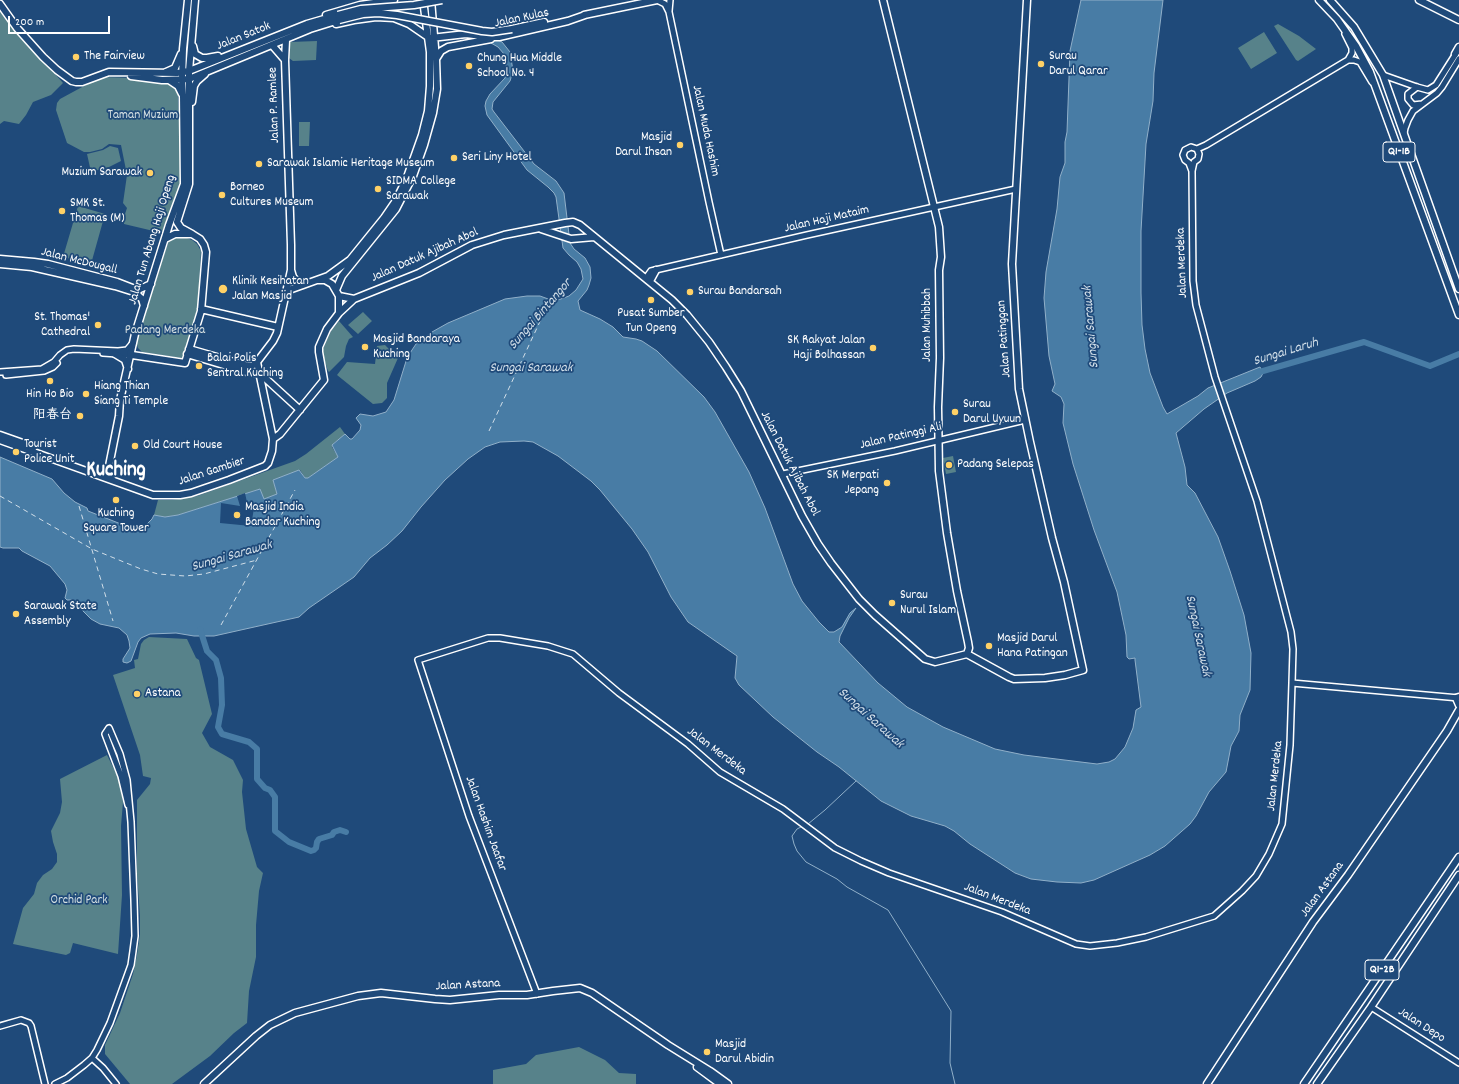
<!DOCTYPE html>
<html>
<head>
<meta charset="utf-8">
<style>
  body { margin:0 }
  #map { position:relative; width:1459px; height:1084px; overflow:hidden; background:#1f4a7a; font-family:Dekko,sans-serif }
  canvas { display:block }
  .scale { position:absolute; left:8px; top:16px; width:102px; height:18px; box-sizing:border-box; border:2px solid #fff; border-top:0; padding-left:5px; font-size:12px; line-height:14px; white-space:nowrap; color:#fff; -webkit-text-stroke:3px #1f4a7a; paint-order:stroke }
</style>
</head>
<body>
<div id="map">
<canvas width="1459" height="1084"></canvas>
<div class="scale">200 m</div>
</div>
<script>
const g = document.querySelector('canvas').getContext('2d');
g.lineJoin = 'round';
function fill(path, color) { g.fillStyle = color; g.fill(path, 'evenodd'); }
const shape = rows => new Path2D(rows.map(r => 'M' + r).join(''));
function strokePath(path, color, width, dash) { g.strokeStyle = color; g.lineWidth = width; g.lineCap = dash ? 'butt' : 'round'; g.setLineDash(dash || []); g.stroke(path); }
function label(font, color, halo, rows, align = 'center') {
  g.font = font + ' Dekko,"LXGW WenKai TC",sans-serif'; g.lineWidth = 3.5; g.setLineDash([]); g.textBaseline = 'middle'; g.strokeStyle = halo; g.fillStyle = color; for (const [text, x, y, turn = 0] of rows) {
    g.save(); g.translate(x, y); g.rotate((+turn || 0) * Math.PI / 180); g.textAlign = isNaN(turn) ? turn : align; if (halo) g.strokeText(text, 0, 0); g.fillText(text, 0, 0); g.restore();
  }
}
fill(shape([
  [0,7,14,27,63,83,51,95,33,102,26,115,19,124,4,121,0,124],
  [1278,24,1299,36,1316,49,1298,61,1296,60,1274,26],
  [1264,32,1277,53,1251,69,1238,48],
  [317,41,316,60,293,61,289,58,290,42],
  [102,77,135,78,171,84,176,88,178,95,182,180,162,233,124,224,124,217,127,208,123,203,127,175,121,145,109,144,102,149,90,152,84,152,67,143,56,110,57,103,60,99,95,80],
  [299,122,310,122,309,146,299,146],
  [110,146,118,148,121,161,109,167,91,172,87,154,103,150],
  [78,206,105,214,91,264,63,257],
  [176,236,182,236,192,240,197,244,201,251,198,307,184,357,182,358,142,352,138,348,136,342,169,240],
  [363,312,372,321,358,334,348,325],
  [339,321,353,337,349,339,346,346,344,357,329,372,328,371,322,353,323,349,331,331],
  [385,345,398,358,387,383,387,398,382,403,373,404,337,375,347,362,375,364,377,346],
  [340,427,345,434,334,443,332,447,338,457,308,478,305,478,300,470,273,480,277,494,277,496,264,499,260,489,178,515,165,517,154,515,158,500,172,500,197,496,295,461,306,454],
  [953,456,956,472,946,474,943,458],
  [149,637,187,639,196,658,199,660,212,714,202,733,210,747,233,760,243,780,242,792,246,829,257,867,263,873,259,891,256,925,256,957,249,991,247,1023,234,1033,210,1056,172,1084,130,1084,105,1054,105,1045,120,1013,133,974,137,955,140,934,140,916,137,874,137,800,150,784,151,778,143,776,140,755,113,675,135,668,134,660,138,659,141,644,144,640],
  [107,755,119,779,123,802,121,826,122,895,118,954,73,943,70,953,66,955,13,944,23,908,34,894,37,883,43,875,52,869,57,862,57,854,53,842,51,831,60,813,62,802,60,779],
  [579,1047,605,1060,619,1073,636,1074,636,1084,493,1084,493,1070,526,1064,536,1055]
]), '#57828a');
const water = shape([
  [1081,0,1163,0,1154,73,1153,101,1146,144,1141,231,1141,293,1142,325,1145,349,1150,373,1163,407,1167,414,1198,396,1208,388,1260,367,1263,373,1261,377,1255,381,1227,393,1204,409,1176,433,1185,467,1187,485,1195,493,1218,537,1230,571,1244,615,1251,653,1250,690,1240,715,1239,731,1231,746,1226,772,1209,792,1196,816,1190,824,1165,846,1150,855,1094,880,1081,883,1057,882,1031,879,1015,873,970,844,954,831,945,826,911,816,881,801,839,767,817,752,773,717,739,685,735,678,737,656,688,622,671,597,648,552,632,529,600,490,591,481,558,456,533,442,524,441,500,442,485,447,468,459,445,480,421,507,402,531,387,545,370,558,354,577,309,608,299,617,214,636,194,636,176,633,150,634,141,638,138,642,131,661,127,663,123,662,123,659,130,648,129,641,127,635,119,628,100,624,91,619,72,600,67,600,65,598,67,590,65,584,50,566,22,551,19,548,3,548,0,547,0,457,52,479,64,493,75,502,87,508,88,511,131,528,146,525,152,519,154,515,165,517,178,515,260,489,264,499,277,494,273,480,299,470,305,478,308,478,338,457,332,445,345,434,350,439,352,439,360,430,361,425,356,418,360,414,373,416,386,412,394,400,407,358,412,350,416,344,432,332,448,323,505,299,527,296,540,296,551,300,558,300,569,296,576,290,583,279,581,269,577,262,569,255,563,248,556,197,554,193,548,187,527,170,487,115,485,106,486,101,490,94,505,78,506,74,506,59,504,54,498,47,491,43,496,39,502,42,510,52,513,71,510,81,493,102,492,109,494,112,534,164,556,181,564,193,570,243,574,249,585,258,590,267,591,278,589,285,587,290,578,301,580,310,600,319,613,327,623,337,636,339,642,341,657,351,704,397,715,412,749,472,765,508,793,584,802,601,819,622,829,632,834,632,842,627,850,613,856,608,849,618,840,636,839,642,878,683,907,707,943,727,995,749,1024,755,1097,764,1109,762,1115,759,1125,747,1133,728,1136,710,1141,707,1135,660,1135,658,1129,659,1127,657,1126,635,1117,592,1094,530,1073,464,1063,423,1064,404,1061,397,1052,391,1055,384,1049,356,1044,298,1046,272,1057,209,1060,177,1065,163,1065,142,1067,132,1070,51,1081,0]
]);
fill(water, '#487ca5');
strokePath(water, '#91b0c9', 1);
fill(shape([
  [245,493,248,507,254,508,251,526,220,523,221,503,240,506,237,496]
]), '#1f4a7a');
strokePath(shape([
  [808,824,825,810,856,781],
  [803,826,797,829,792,836,794,844,797,851,806,862,837,879,847,887,888,910,951,1011,950,1063,955,1084]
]), '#91b0c9', 1);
strokePath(shape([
  [1256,373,1364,342,1430,366,1459,354],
  [200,629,207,651,216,660,221,678,222,705,218,727,222,734,249,742,257,749,257,779,265,788,270,790,275,797,275,831,289,842,311,851,314,850,316,848,317,842,319,839,332,835,334,832,340,830,346,832]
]), '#487ca5', 6);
strokePath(shape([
  [489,431,543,315],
  [0,496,92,549,141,569,158,574,185,576,204,574,257,560],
  [79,506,113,621],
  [221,625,295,490]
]), '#d1dee8', 1, [5, 4]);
const minor = shape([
  [657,0,665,4,669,12,709,202,721,255],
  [669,11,670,0],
  [1345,34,1352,48,1352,53,1348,60],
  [1383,75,1417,87,1428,90,1436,85,1457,52],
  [1417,87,1408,94,1408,99,1413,105,1422,104],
  [1404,133,1405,128,1408,120,1413,111,1437,93,1442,87,1459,59],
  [1197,149,1206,145,1348,60,1354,60,1360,62,1372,82],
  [1192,171,1194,162,1198,159,1199,154,1197,149,1191,147,1185,150,1183,155,1185,160,1189,163,1192,171,1193,281,1196,305,1215,377,1257,501,1291,632,1293,649,1292,683],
  [646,278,651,271,807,235,1016,189],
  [103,353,132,355],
  [0,372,42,369,54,362,60,355,67,350,74,349,118,351,127,350,133,343],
  [6,375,44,371,53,367,57,363],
  [783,474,895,451,1025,420],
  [537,994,469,816,418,660,488,638,500,638,548,646,573,654,619,693,688,744,720,772,783,809,835,848,861,861,889,873,1002,912,1076,944,1090,946,1117,943,1146,937,1214,916,1242,891,1256,876,1269,854,1282,824,1290,745,1292,683,1459,698],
  [1371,1007,1459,1063],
  [0,1026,21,1020,29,1023,31,1026,45,1084],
  [92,1058,103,1068,116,1084],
  [55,1084,67,1078,84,1065,92,1058,97,1050,110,1023,131,965,133,951,135,936,134,900,131,822,127,780,120,754,109,728,105,734,121,776,128,805]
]);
const major = shape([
  [883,0,939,227,941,257,939,270,940,358,938,407,939,471,947,533,957,591,968,642,969,648,967,654],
  [1319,0,1337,19,1356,46,1370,72,1459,315],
  [1330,0,1354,27,1383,75,1459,289],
  [1419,0,1459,20],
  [0,4,17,28,43,57,57,70,72,81,76,82,82,82,109,72,177,73,189,71,307,24,338,15],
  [326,15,360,5,394,0],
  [584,15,657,0],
  [336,24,354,20,376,17,394,18,409,24,428,37],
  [512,29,544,22],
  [431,38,466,34,490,37,499,37,568,21,588,14],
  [272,45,285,60],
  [193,46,195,54,202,58,207,58,218,56],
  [1455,54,1459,47],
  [436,59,441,51,448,47,491,39],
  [166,72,175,68,181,54],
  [131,76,162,80,189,79,310,29,339,20],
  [169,80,178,86,182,94],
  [192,102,194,86,197,81,205,74],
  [541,229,571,239,594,237],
  [192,234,181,228,177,222,189,184,189,71,195,0],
  [0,259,34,262,48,264,117,282,135,289,140,289,151,284],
  [0,264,32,267,115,286,134,292,142,299,144,306],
  [291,270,293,277,298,283,303,285],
  [319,280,325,280,332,284,339,296,354,299],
  [650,281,656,270],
  [336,290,342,276,396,209,413,176,424,145,433,113,437,89,436,59,431,0],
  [284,296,289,290,328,276,350,260,384,218,395,202,406,180,422,135,428,111,430,86,430,52,423,0],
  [201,309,278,327],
  [339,313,354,299,419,273,472,245,504,235,565,223,573,222,580,225,672,300,687,315,709,342,726,367,741,391,802,516,818,544,831,563,859,599,875,615,925,659,935,662,967,654],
  [189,349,248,366,252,366,257,362],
  [115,354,125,360,128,369],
  [187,354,247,372,258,373,265,378,300,410],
  [132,355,185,363,201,311,206,252,204,245,200,239,192,234,175,234,165,239],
  [0,435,34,447],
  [273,439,280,434,324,380,319,352,319,347,327,329,339,313,339,296],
  [0,440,153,495,180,495,191,493,229,480,265,466,268,463,272,451,273,439,257,362,273,341,277,333,291,270,291,245,285,60,286,40],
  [113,480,109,475,108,471,119,416,120,400,135,334,169,225,184,184,183,95,182,79,183,49,188,0],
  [967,654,1009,677,1014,679,1045,678,1065,675,1083,670,1064,582,1052,538,1030,442,1019,389,1012,264,1027,0],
  [1459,697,1456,698,1459,705],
  [697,1067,720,1084],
  [204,1084,256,1036,270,1025,295,1013,358,996,381,993,435,999,450,1000,499,995,527,995,553,991,580,988,592,993,668,1045,710,1071,728,1084],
  [1207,1084,1313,922,1348,875,1447,731,1459,710],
  [1304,1084,1459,857],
  [1317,1084,1371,1007,1459,875]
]);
strokePath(minor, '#fff', 8);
strokePath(major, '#fff', 9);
strokePath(minor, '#1f4a7a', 5);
strokePath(major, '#1f4a7a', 6);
const majorBridge = shape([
  [338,15,361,9,414,5,442,0],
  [339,20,363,14,378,13,397,15,482,31,492,32,512,29]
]);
strokePath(majorBridge, '#fff', 9, []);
strokePath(majorBridge, '#1f4a7a', 6);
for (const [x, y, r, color] of [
  [76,57,4,"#ffd166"],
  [1041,64,4,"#ffd166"],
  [469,66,4,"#ffd166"],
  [680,145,4,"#ffd166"],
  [454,158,4,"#ffd166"],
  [259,164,4,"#ffd166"],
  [150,173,4,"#ffd166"],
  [378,189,4,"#ffd166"],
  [222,195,4,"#ffd166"],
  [62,211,4,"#ffd166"],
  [223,289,5,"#ffd166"],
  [690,292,4,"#ffd166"],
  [651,300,4,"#ffd166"],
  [98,325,4,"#ffd166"],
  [365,347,4,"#ffd166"],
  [873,348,4,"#ffd166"],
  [199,366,4,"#ffd166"],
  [50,381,4,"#ffd166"],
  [86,394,4,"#ffd166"],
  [955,412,4,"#ffd166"],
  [80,416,4,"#ffd166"],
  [135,446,4,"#ffd166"],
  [16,452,4,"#ffd166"],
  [949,465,4,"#ffd166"],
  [887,483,4,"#ffd166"],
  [116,500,4,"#ffd166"],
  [237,515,4,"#ffd166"],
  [892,603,4,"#ffd166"],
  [16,614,4,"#ffd166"],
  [989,646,4,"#ffd166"],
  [137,694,4,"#ffd166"],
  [707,1052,4,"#ffd166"]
]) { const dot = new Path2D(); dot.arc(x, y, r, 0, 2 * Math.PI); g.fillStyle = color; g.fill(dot); strokePath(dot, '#1f4a7a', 1.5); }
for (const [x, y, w] of [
  [1399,152,32],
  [1382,970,34]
]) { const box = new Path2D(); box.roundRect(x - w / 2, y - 10, w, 20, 3); g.fillStyle = '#1f4a7a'; g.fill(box); strokePath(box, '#fff', 1); }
label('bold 12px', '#fff', null, [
  ["Q1-1B",1399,152],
  ["Q1-2B",1382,970]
]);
label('13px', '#fff', '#1f4a7a', [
  ["Jalan Kulas",522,19,-12],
  ["Jalan Satok",244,37,-22],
  ["Jalan P. Ramlee",275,105,-92],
  ["Jalan Muda Hashim",705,131,78],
  ["Jalan Haji Mataim",827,220,-13],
  ["Jalan Tun Abang Haji Openg",153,240,-73],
  ["Jalan Datuk Ajibah Abol",425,256,-24],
  ["Jalan McDougall",79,262,14],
  ["Jalan Merdeka",1183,263,-92],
  ["Jalan Muhibbah",928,325,-90],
  ["Jalan Patinggan",1005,339,-94],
  ["Jalan Patinggi Ali",901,437,-13],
  ["Jalan Datuk Ajibah Abol",789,464,63],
  ["Jalan Gambier",212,472,-18],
  ["Jalan Merdeka",716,752,37],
  ["Jalan Merdeka",1276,776,-84],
  ["Jalan Hashim Jaafar",485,824,70],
  ["Jalan Astana",1323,890,-54],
  ["Jalan Merdeka",997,900,21],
  ["Jalan Astana",468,986,-3],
  ["Jalan Depo",1421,1026,33]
]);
label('13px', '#fff', '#1f4a7a', [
  ["The Fairview",84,57],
  ["Surau",1049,57],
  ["Darul Qarar",1049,72],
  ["Chung Hua Middle",477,59],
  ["School No. 4",477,74],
  ["Masjid",672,138,"right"],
  ["Darul Ihsan",672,153,"right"],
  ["Seri Liny Hotel",462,158],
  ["Sarawak Islamic Heritage Museum",267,164],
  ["Muzium Sarawak",142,173,"right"],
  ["SIDMA College",386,182],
  ["Sarawak",386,197],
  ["Borneo",230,188],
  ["Cultures Museum",230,203],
  ["SMK St.",70,204],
  ["Thomas (M)",70,219],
  ["Klinik Kesihatan",232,282],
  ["Jalan Masjid",232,297],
  ["Surau Bandarsah",698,292],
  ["Pusat Sumber",651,314,"center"],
  ["Tun Openg",651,329,"center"],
  ["St. Thomas'",90,318,"right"],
  ["Cathedral",90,333,"right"],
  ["Masjid Bandaraya",373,340],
  ["Kuching",373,355],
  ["SK Rakyat Jalan",865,341,"right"],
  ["Haji Bolhassan",865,356,"right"],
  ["Balai Polis",207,359],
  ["Sentral Kuching",207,374],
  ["Hiang Thian",94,387],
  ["Siang Ti Temple",94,402],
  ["Hin Ho Bio",50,395,"center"],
  ["Surau",963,405],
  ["Darul Uyuun",963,420],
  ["阳春台",72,416,"right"],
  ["Tourist",24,445],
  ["Police Unit",24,460],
  ["Old Court House",143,446],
  ["Padang Selepas",957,465],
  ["SK Merpati",879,476,"right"],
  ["Jepang",879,491,"right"],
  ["Masjid India",245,508],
  ["Bandar Kuching",245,523],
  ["Kuching",116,514,"center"],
  ["Square Tower",116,529,"center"],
  ["Surau",900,596],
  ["Nurul Islam",900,611],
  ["Sarawak State",24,607],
  ["Assembly",24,622],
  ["Masjid Darul",997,639],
  ["Hana Patingan",997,654],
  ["Astana",145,694],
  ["Masjid",715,1045],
  ["Darul Abidin",715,1060]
], 'left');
label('13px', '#d5e0e2', '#1f4a7a', [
  ["Taman Muzium",143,116],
  ["Padang Merdeka",165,331],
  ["Orchid Park",79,901]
]);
label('italic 14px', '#d1dee8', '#1f4a7a', [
  ["Sungai Bintangor",541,315,-49],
  ["Sungai Sarawak",1092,327,-95],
  ["Sungai Laruh",1286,353,-17],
  ["Sungai Sarawak",531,369],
  ["Sungai Sarawak",232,557,-16],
  ["Sungai Sarawak",1197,636,78],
  ["Sungai Sarawak",870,719,42]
]);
label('bold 21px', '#fff', '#1f4a7a', [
  ["Kuching",116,472]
]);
</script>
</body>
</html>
